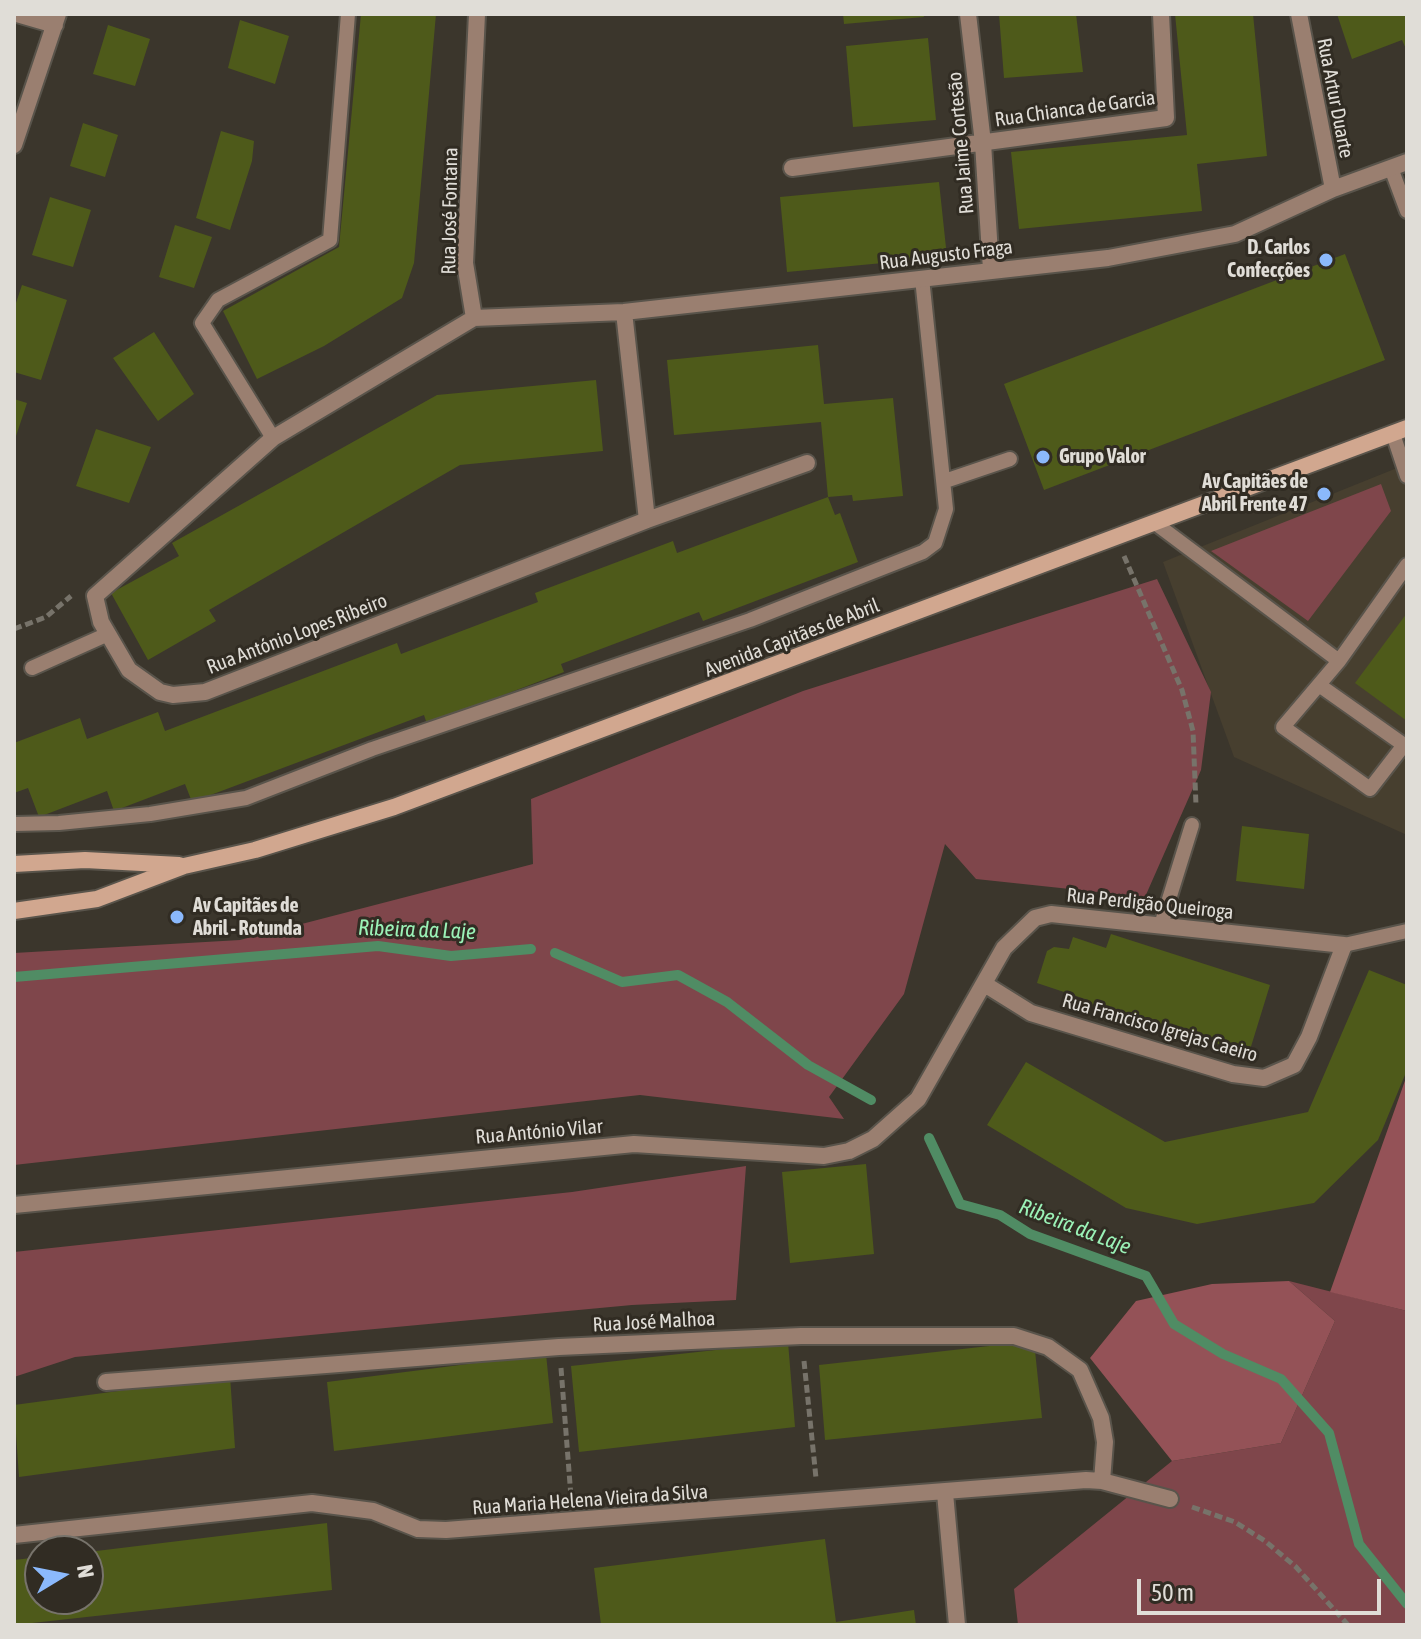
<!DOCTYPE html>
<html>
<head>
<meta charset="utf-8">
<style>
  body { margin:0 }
  #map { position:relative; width:1421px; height:1639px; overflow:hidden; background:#3b362c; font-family:"Asap Condensed",sans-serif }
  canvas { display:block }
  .frame { position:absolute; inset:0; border:16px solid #e0ddd7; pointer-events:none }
  .north { position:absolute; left:24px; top:1535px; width:80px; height:80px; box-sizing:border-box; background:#312c23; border:2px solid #77736b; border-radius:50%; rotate:80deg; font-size:22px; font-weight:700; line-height:32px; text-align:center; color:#e0ddd7 }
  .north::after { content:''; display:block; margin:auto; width:28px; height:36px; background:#8bb9fc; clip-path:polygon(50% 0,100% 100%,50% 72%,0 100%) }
  .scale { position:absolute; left:1137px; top:1579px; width:244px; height:36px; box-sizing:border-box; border:4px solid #e0ddd7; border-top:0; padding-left:10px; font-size:24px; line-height:28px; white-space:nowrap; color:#e0ddd7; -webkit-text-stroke:6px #312c23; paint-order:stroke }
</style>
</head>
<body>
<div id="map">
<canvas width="1421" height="1639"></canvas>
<div class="frame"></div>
<div class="north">N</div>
<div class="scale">50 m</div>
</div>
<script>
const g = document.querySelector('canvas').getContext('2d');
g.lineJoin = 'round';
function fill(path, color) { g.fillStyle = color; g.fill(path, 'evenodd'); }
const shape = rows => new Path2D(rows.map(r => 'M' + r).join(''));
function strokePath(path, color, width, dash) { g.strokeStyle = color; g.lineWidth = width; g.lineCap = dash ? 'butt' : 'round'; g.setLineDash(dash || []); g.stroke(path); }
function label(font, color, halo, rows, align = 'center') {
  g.font = font + ' "Asap Condensed",sans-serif'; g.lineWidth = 6; g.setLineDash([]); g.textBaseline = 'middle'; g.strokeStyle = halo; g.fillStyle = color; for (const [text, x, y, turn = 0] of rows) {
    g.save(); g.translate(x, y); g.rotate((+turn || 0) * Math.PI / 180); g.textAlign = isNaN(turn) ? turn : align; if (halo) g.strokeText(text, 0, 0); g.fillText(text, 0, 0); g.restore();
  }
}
fill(shape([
  [1407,464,1407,835,1234,757,1163,562]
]), '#473f2f');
fill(shape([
  [1381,484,1391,511,1308,621,1211,551],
  [1157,579,1211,692,1201,770,1145,897,976,879,945,844,904,994,829,1097,844,1119,640,1095,14,1165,14,953,240,940,533,864,531,799,803,691],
  [746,1166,736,1300,632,1305,75,1357,14,1377,14,1252,572,1192],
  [1289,1281,1407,1311,1407,1625,1018,1625,1014,1589,1172,1461,1281,1443,1335,1321]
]), '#7f464b');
fill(shape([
  [1407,1075,1407,1311,1330,1292],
  [1289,1281,1335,1321,1281,1443,1172,1461,1090,1358,1136,1301,1212,1284]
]), '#945257');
strokePath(shape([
  [555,953,622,982,678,975,727,1002,808,1065,871,1100],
  [14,977,378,946,451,956,531,949],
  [929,1138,960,1204,1000,1215,1030,1234,1146,1276,1174,1324,1223,1354,1281,1379,1329,1433,1359,1544,1407,1604]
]), '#508c64', 10);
fill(shape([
  [361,14,436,14,414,263,402,298,324,346,257,379,223,311,339,247],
  [843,14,923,14,924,17,844,24],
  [999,14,1076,14,1083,72,1004,78],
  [1175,14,1253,14,1267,156,1197,164,1202,211,1019,229,1011,152,1187,135],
  [1337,14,1407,14,1407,51,1402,40,1352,59],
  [240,20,289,36,275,84,228,68],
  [108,25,150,39,135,86,93,74],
  [928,38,936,120,853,127,846,46],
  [83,123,118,135,105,177,70,166],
  [221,131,254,141,252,161,230,230,196,218],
  [939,182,947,257,787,272,780,197],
  [50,197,91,210,73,267,32,255],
  [175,225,212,237,194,288,159,277],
  [1345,254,1385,360,1044,490,1004,384],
  [22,285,67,300,41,380,14,372,14,309],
  [154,332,194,394,158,421,113,358],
  [818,345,824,404,893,398,903,496,853,501,852,495,828,497,821,422,674,435,667,360],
  [596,380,603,451,460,465,209,610,216,621,148,660,111,593,179,556,172,543,437,395],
  [14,399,27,403,15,439,14,439],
  [96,429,151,447,129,503,76,486],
  [828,497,835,515,840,513,858,562,703,621,699,612,561,664,564,672,427,724,424,715,192,802,185,784,114,811,107,791,39,817,28,788,14,793,14,743,80,718,87,739,158,712,165,731,397,643,401,654,538,602,535,593,673,541,677,553],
  [1407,613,1407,721,1355,683],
  [1242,826,1309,834,1304,889,1236,881],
  [1111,934,1270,985,1249,1053,1086,1005,1088,1000,1037,983,1047,951,1054,947,1069,949,1073,937,1106,948],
  [1369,970,1407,985,1407,1070,1378,1140,1314,1203,1197,1224,1126,1208,987,1125,1026,1062,1165,1142,1308,1112],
  [866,1164,874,1254,790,1263,782,1172],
  [1034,1341,1042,1418,825,1440,819,1365],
  [788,1342,795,1427,579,1452,571,1366],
  [546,1354,553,1423,334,1451,327,1382],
  [230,1376,235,1448,19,1477,14,1405],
  [327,1523,332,1590,14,1625,14,1560,40,1557,40,1599,88,1599,88,1552],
  [825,1539,836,1622,914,1610,916,1625,601,1625,594,1568]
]), '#4e5a1a');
const lane = shape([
  [1391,168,1407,211],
  [1393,434,1407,476],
  [273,438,202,323,218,300,330,240,348,14],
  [945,481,1010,459],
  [1155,523,1339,661],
  [32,668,108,634],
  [1319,685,1404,745,1370,789,1283,727,1339,661,1407,565],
  [14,824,59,823,150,814,246,798,372,749,750,620,923,552,935,543,946,509,922,278],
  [1161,925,1192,825],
  [1344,945,1407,931]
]);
const street = shape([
  [17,14,55,25],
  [477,14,465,263,474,318,273,438,95,596,101,622,129,670,160,692,173,695,205,692,647,520,807,463],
  [968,14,983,143,991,270],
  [1299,14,1333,189],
  [14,145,58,14],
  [792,168,1166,118,1161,14],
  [624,312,647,520],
  [474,318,624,312,1108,258,1235,234,1333,189,1407,162],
  [14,1205,634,1144,824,1156,849,1151,873,1139,918,1099,1004,948,1035,918,1051,914,1344,945,1309,1037,1294,1065,1264,1078,1233,1074,1031,1013,986,985],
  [106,1382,559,1347,801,1336,1014,1336,1048,1347,1080,1370,1101,1418,1105,1442,1102,1481],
  [945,1493,957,1625],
  [14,1535,312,1503,373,1511,418,1529,446,1530,1086,1480,1102,1481,1170,1499]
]);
const secondary = shape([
  [14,864,85,860,179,865],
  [14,911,97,899,184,866,255,850,394,807,1407,428]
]);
strokePath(lane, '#59544b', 18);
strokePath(street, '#59544b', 20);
strokePath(secondary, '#59544b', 20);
strokePath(shape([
  [1124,556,1182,690,1193,731,1196,805],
  [14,629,46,617,71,596],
  [804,1361,816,1478],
  [561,1368,571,1497],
  [1192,1507,1235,1522,1265,1541,1296,1567,1348,1625]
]), '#77736a', 5, [8, 4]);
strokePath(lane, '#9a7f70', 14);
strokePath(street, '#9a7f70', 16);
strokePath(secondary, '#d1a78f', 16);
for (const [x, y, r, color] of [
  [1326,260,8,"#8bb9fc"],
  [1043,457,8,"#8bb9fc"],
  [1324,494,8,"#8bb9fc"],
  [177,917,8,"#8bb9fc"]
]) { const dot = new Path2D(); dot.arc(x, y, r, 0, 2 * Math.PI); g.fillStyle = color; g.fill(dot); strokePath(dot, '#312c23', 3); }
label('20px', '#e0ddd7', '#312c23', [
  ["Rua Artur Duarte",1335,98,79],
  ["Rua Chianca de Garcia",1075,109,-8],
  ["Rua Jaime Cortesão",961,143,-95],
  ["Rua José Fontana",450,211,-89],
  ["Rua Augusto Fraga",946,255,-7],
  ["Rua António Lopes Ribeiro",297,634,-21],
  ["Avenida Capitães de Abril",792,638,-21],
  ["Rua Perdigão Queiroga",1150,904,6],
  ["Rua Francisco Igrejas Caeiro",1160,1028,16],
  ["Rua António Vilar",539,1132,-5],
  ["Rua José Malhoa",654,1322,-3],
  ["Rua Maria Helena Vieira da Silva",590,1500,-4]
]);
label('bold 20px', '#e0ddd7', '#312c23', [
  ["D. Carlos",1310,248],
  ["Confecções",1310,271],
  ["Grupo Valor",1059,457,"left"],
  ["Av Capitães de",1308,482],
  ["Abril Frente 47",1308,505],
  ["Av Capitães de",193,906,"left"],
  ["Abril - Rotunda",193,929,"left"]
], 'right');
label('italic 22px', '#9bf2b7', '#312c23', [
  ["Ribeira da Laje",417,930,2],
  ["Ribeira da Laje",1075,1227,21]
]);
</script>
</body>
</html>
